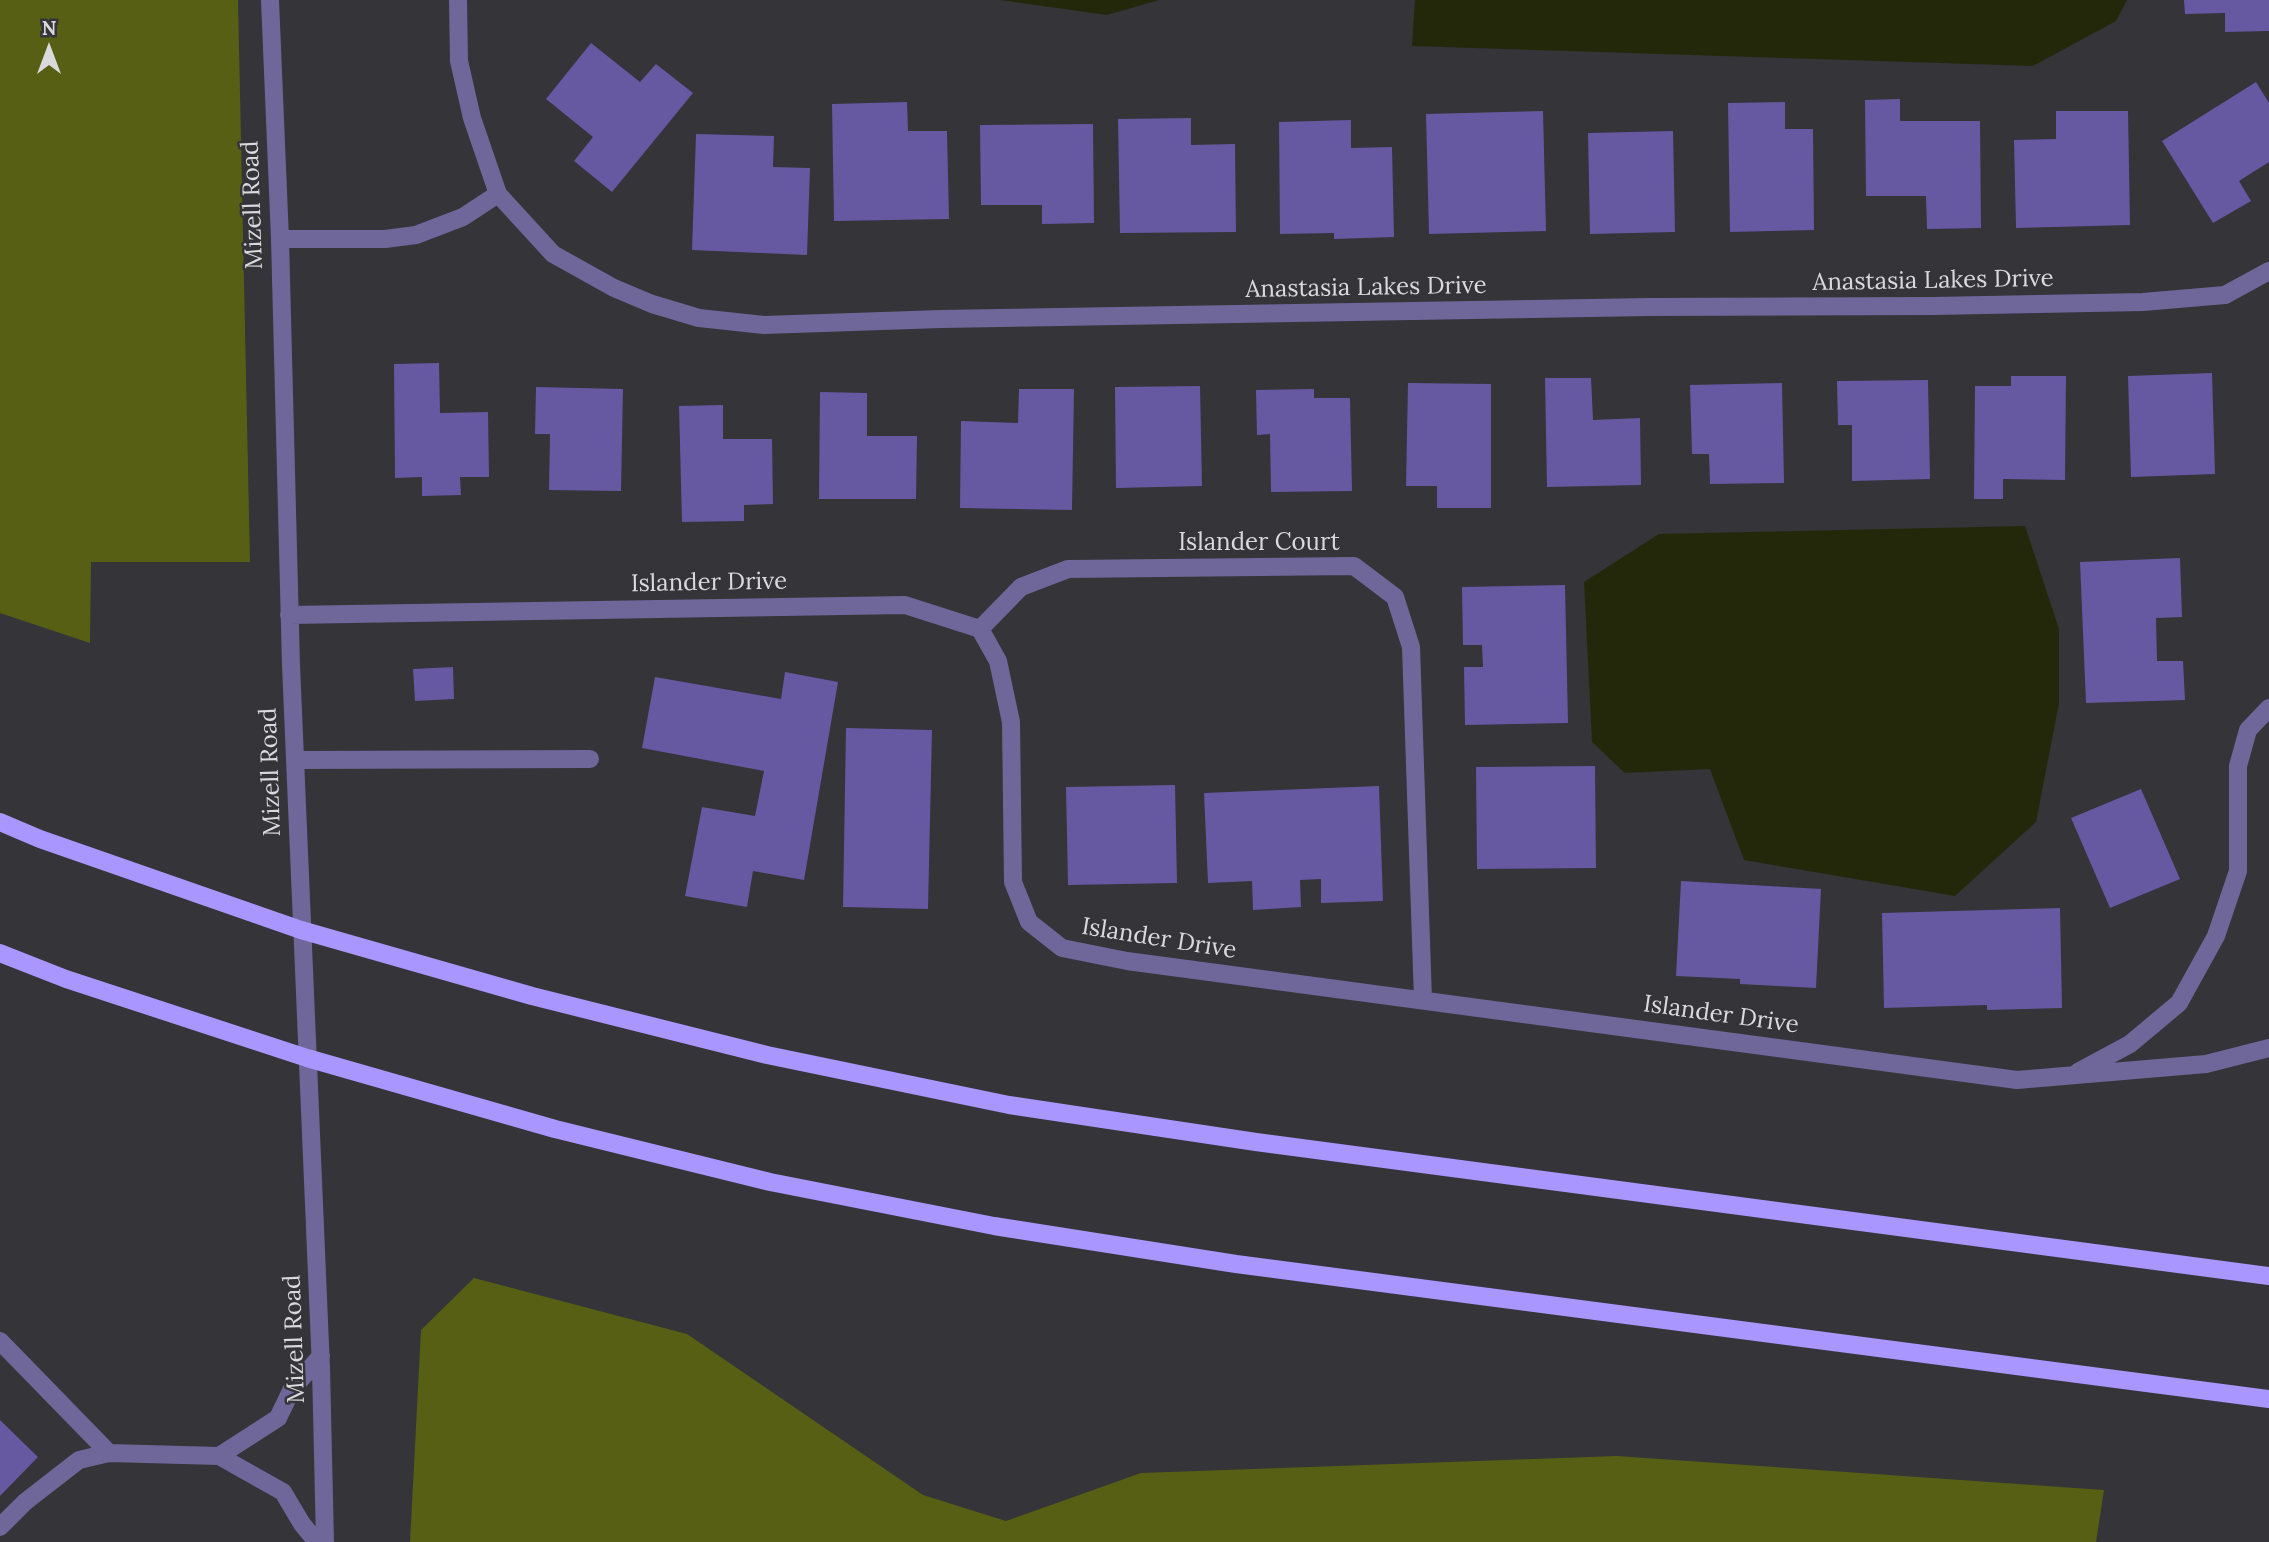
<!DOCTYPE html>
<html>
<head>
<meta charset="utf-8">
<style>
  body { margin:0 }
  #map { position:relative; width:2269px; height:1542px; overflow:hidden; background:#343439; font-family:Lora,serif }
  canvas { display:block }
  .north { position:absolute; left:14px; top:14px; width:70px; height:70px; -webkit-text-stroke:5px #343439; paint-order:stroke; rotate:0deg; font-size:19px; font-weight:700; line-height:28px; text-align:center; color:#dadadd }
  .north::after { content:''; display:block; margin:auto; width:24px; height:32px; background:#dadadd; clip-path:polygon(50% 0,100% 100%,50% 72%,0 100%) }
</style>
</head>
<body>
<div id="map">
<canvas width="2269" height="1542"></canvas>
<div class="north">N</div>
</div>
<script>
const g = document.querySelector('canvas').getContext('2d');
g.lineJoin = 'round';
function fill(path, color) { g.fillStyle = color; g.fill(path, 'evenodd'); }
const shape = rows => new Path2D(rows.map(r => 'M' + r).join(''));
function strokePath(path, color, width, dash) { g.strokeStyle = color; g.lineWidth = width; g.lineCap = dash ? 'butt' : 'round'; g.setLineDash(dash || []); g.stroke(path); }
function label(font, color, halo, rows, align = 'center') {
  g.font = font + ' Lora,serif'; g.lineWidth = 5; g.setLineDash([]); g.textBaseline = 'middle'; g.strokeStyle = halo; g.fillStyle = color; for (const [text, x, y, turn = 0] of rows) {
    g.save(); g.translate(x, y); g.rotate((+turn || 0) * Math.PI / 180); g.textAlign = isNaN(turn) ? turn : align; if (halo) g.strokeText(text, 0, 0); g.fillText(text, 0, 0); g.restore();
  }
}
fill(shape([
  [0,0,238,0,250,562,91,562,90,643,0,613],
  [474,1278,687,1334,923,1495,1006,1521,1141,1473,1617,1456,2104,1490,2096,1542,410,1542,421,1330]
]), '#575f14');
fill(shape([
  [1000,0,1159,0,1107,15],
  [1415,0,2127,0,2116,21,2033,66,1412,46],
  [2025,526,2059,629,2059,703,2036,822,1955,896,1744,860,1710,769,1625,773,1592,742,1584,582,1659,534]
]), '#24280b');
fill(shape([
  [2184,0,2269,0,2269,31,2225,32,2225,13,2185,14],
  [591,43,640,82,656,64,693,93,612,192,574,161,593,137,546,99],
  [2256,82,2269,103,2269,162,2239,181,2251,201,2213,223,2162,141],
  [1900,99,1900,121,1980,121,1981,228,1927,229,1926,196,1866,196,1865,100],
  [907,102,908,131,947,131,949,219,834,221,832,104],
  [1785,102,1785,129,1813,129,1814,230,1730,232,1728,103],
  [1543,111,1546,231,1429,234,1426,114],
  [2056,111,2128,111,2130,225,2016,228,2014,140,2056,139],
  [1191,118,1191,145,1235,144,1236,232,1120,233,1118,119],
  [1351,120,1351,148,1392,147,1394,237,1334,239,1334,233,1280,234,1279,122],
  [1093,124,1094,223,1042,224,1042,205,981,205,980,125],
  [1673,131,1675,232,1590,234,1588,133],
  [696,134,774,136,773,167,810,168,807,255,692,250],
  [439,363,440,413,488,412,489,477,460,477,461,495,422,496,422,477,395,478,394,364],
  [2212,373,2215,474,2131,477,2128,376],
  [2011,376,2066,376,2065,480,2003,479,2003,499,1974,499,1975,386,2011,386],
  [1545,378,1591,378,1593,420,1640,418,1641,485,1547,487],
  [1928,380,1930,479,1852,481,1852,425,1838,425,1837,381],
  [1408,383,1491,384,1491,508,1437,508,1437,486,1406,486],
  [1782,383,1784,483,1710,484,1709,454,1692,454,1690,385],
  [1200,386,1202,486,1116,488,1115,387],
  [536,387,623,389,621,491,549,490,550,434,535,434],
  [1019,389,1074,389,1072,510,960,508,961,421,1018,423],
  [1314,389,1314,398,1350,398,1352,491,1271,492,1270,434,1257,435,1256,390],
  [820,392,867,393,867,436,917,436,916,499,819,499],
  [723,405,723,439,772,439,773,504,744,505,744,521,682,522,679,406],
  [2180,558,2182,617,2156,618,2157,661,2183,661,2185,700,2086,703,2080,562],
  [1565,585,1568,723,1465,725,1464,667,1483,667,1482,645,1463,645,1462,587],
  [453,667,454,699,415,701,413,669],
  [785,672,838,682,804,880,753,871,747,907,685,896,702,807,755,816,764,771,642,748,655,677,781,699],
  [846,728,932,730,928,909,843,907],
  [1595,766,1596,868,1477,869,1476,767],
  [1175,785,1177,883,1068,885,1066,787],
  [1379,786,1383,901,1321,903,1321,879,1300,880,1301,907,1253,910,1252,881,1208,883,1204,793],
  [2141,789,2180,879,2110,908,2071,818],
  [1681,881,1821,889,1816,988,1740,984,1740,979,1676,976],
  [2060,908,2062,1008,1987,1010,1987,1005,1884,1008,1882,913],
  [0,1420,38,1457,0,1496]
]), '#6758a2');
strokePath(shape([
  [270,0,280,239,291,665,321,1368,325,1542],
  [458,0,459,61,472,118,498,194,553,254,614,288,652,304,699,318,764,325,941,319,1649,307,1933,306,2143,302,2225,295,2269,271],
  [280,239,385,239,416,235,463,217,498,194],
  [289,615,905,605,980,629,998,661,1011,722,1013,882,1029,922,1062,948,1127,961,2017,1080,2206,1064,2269,1048],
  [980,629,1021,587,1068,569,1354,566,1395,597,1411,647,1423,1000],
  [295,760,590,759],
  [2078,1072,2130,1044,2179,1003,2216,936,2238,871,2238,766,2248,730,2269,708],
  [0,1341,109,1453],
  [0,1527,25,1502,79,1460,109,1453,219,1456],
  [317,1542,302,1524,283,1492,219,1456,278,1418,292,1389,321,1356]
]), '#6f679a', 18);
strokePath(shape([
  [0,822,40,839,301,930,532,996,767,1055,1009,1105,1256,1142,2269,1276],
  [0,953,66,979,307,1058,555,1129,770,1182,994,1226,1236,1264,2269,1399]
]), '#a996fe', 18);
label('24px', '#dadadd', '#343439', [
  ["Mizell Road",253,205,-92],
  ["Anastasia Lakes Drive",1933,281,-1],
  ["Anastasia Lakes Drive",1366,288,-1],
  ["Islander Court",1259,543],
  ["Islander Drive",709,583,-1],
  ["Mizell Road",271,772,-92],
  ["Islander Drive",1159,939,9],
  ["Islander Drive",1721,1015,8],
  ["Mizell Road",295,1339,-92]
]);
</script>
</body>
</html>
